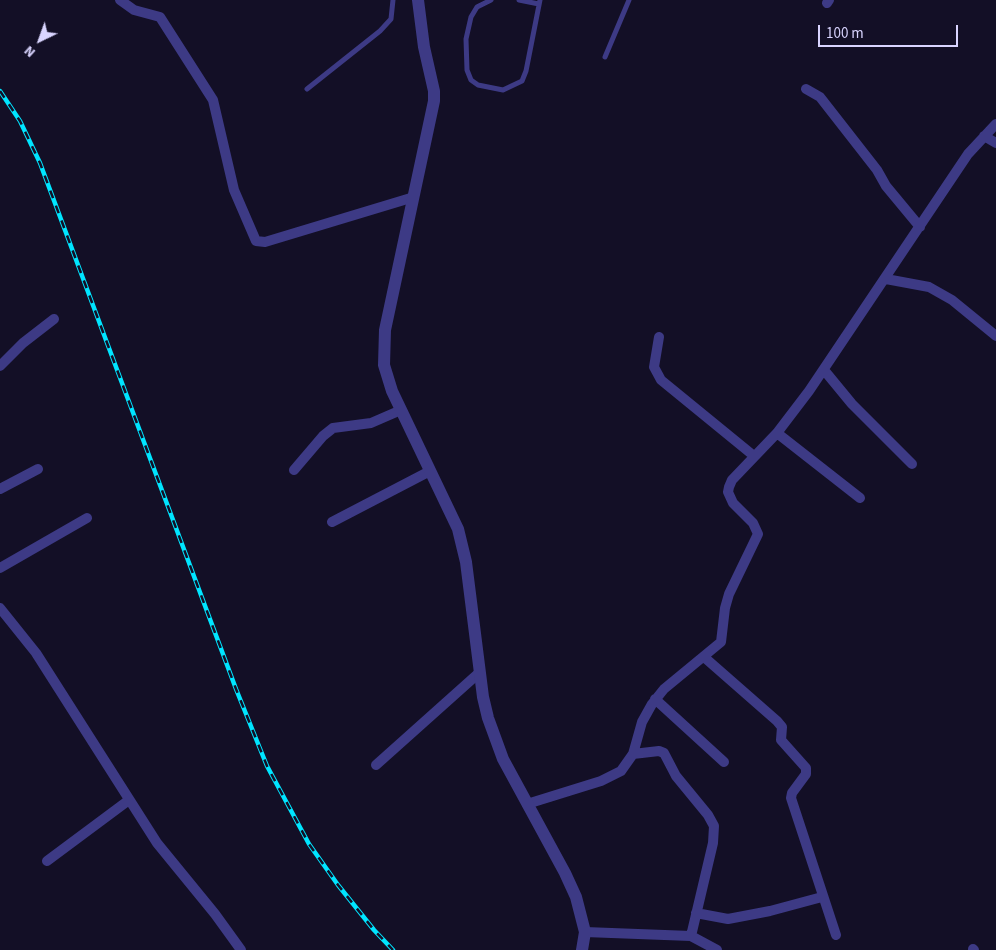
<!DOCTYPE html>
<html>
<head>
<meta charset="utf-8">
<style>
  body { margin:0 }
  #map { position:relative; width:996px; height:950px; overflow:hidden; background:#130f26; font-family:"Source Sans 3",sans-serif }
  canvas { display:block }
  .north { position:absolute; left:15px; top:15px; width:50px; height:50px; -webkit-text-stroke:4px #130f26; paint-order:stroke; rotate:222deg; font-size:14px; font-weight:700; line-height:20px; text-align:center; color:#d9d4ff }
  .north::after { content:''; display:block; margin:auto; width:18px; height:22px; background:#d9d4ff; clip-path:polygon(50% 0,100% 100%,50% 72%,0 100%) }
  .scale { position:absolute; left:818px; top:25px; width:140px; height:22px; box-sizing:border-box; border:2px solid #d9d4ff; border-top:0; padding-left:6px; font-size:15px; line-height:18px; white-space:nowrap; color:#d9d4ff; -webkit-text-stroke:4px #130f26; paint-order:stroke }
</style>
</head>
<body>
<div id="map">
<canvas width="996" height="950"></canvas>
<div class="north">N</div>
<div class="scale">100 m</div>
</div>
<script>
const g = document.querySelector('canvas').getContext('2d');
g.lineJoin = 'round';
const shape = rows => new Path2D(rows.map(r => 'M' + r).join(''));
function strokePath(path, color, width, dash) { g.strokeStyle = color; g.lineWidth = width; g.lineCap = dash ? 'butt' : 'round'; g.setLineDash(dash || []); g.stroke(path); }
strokePath(shape([
  [491,0,477,7,471,17,466,39,467,70,471,80,478,85,503,90,522,81,526,71,540,0],
  [519,0,539,4],
  [605,57,629,0],
  [307,89,380,31,391,19,393,0]
]), '#3d3a85', 5);
strokePath(shape([
  [120,0,134,10,160,17,213,100,234,190,256,241,265,242,414,197],
  [827,3,829,0],
  [806,89,820,97,877,170,886,186,920,227],
  [984,136,996,143],
  [886,279,929,287,952,300,996,336],
  [659,337,654,367,661,380,754,456],
  [0,366,23,343,54,319],
  [824,370,852,404,912,464],
  [777,433,860,498],
  [294,470,323,436,333,428,371,423,401,410],
  [0,489,38,469],
  [332,522,430,471],
  [0,568,87,518],
  [0,608,36,653,157,843,215,914,241,950],
  [704,657,777,721,782,727,781,740,806,768,806,774,792,793,791,798,836,935],
  [655,699,724,762],
  [633,754,659,751,664,753,676,776,708,815,714,826,713,843,691,936],
  [376,765,480,672],
  [527,804,601,781,621,771,633,754,642,722,652,704,664,689,721,642,725,608,729,594,758,534,753,523,733,503,728,492,729,487,732,480,777,433,809,391,968,154,996,124],
  [47,861,129,800],
  [696,913,728,919,770,911,822,897],
  [585,932,691,936,717,950],
  [973,949,974,950]
]), '#3d3a85', 10);
strokePath(shape([
  [418,0,424,47,434,91,434,101,385,330,384,365,392,391,458,529,466,562,483,697,488,718,503,759,565,873,576,897,585,932,582,950]
]), '#3d3a85', 12);
const rail = shape([
  [0,91,20,121,40,163,236,689,267,766,309,844,338,885,374,930,393,950]
]);
strokePath(rail, '#00e5ff', 4.5);
strokePath(rail, '#130f26', 2.5, [8]);
</script>
</body>
</html>
